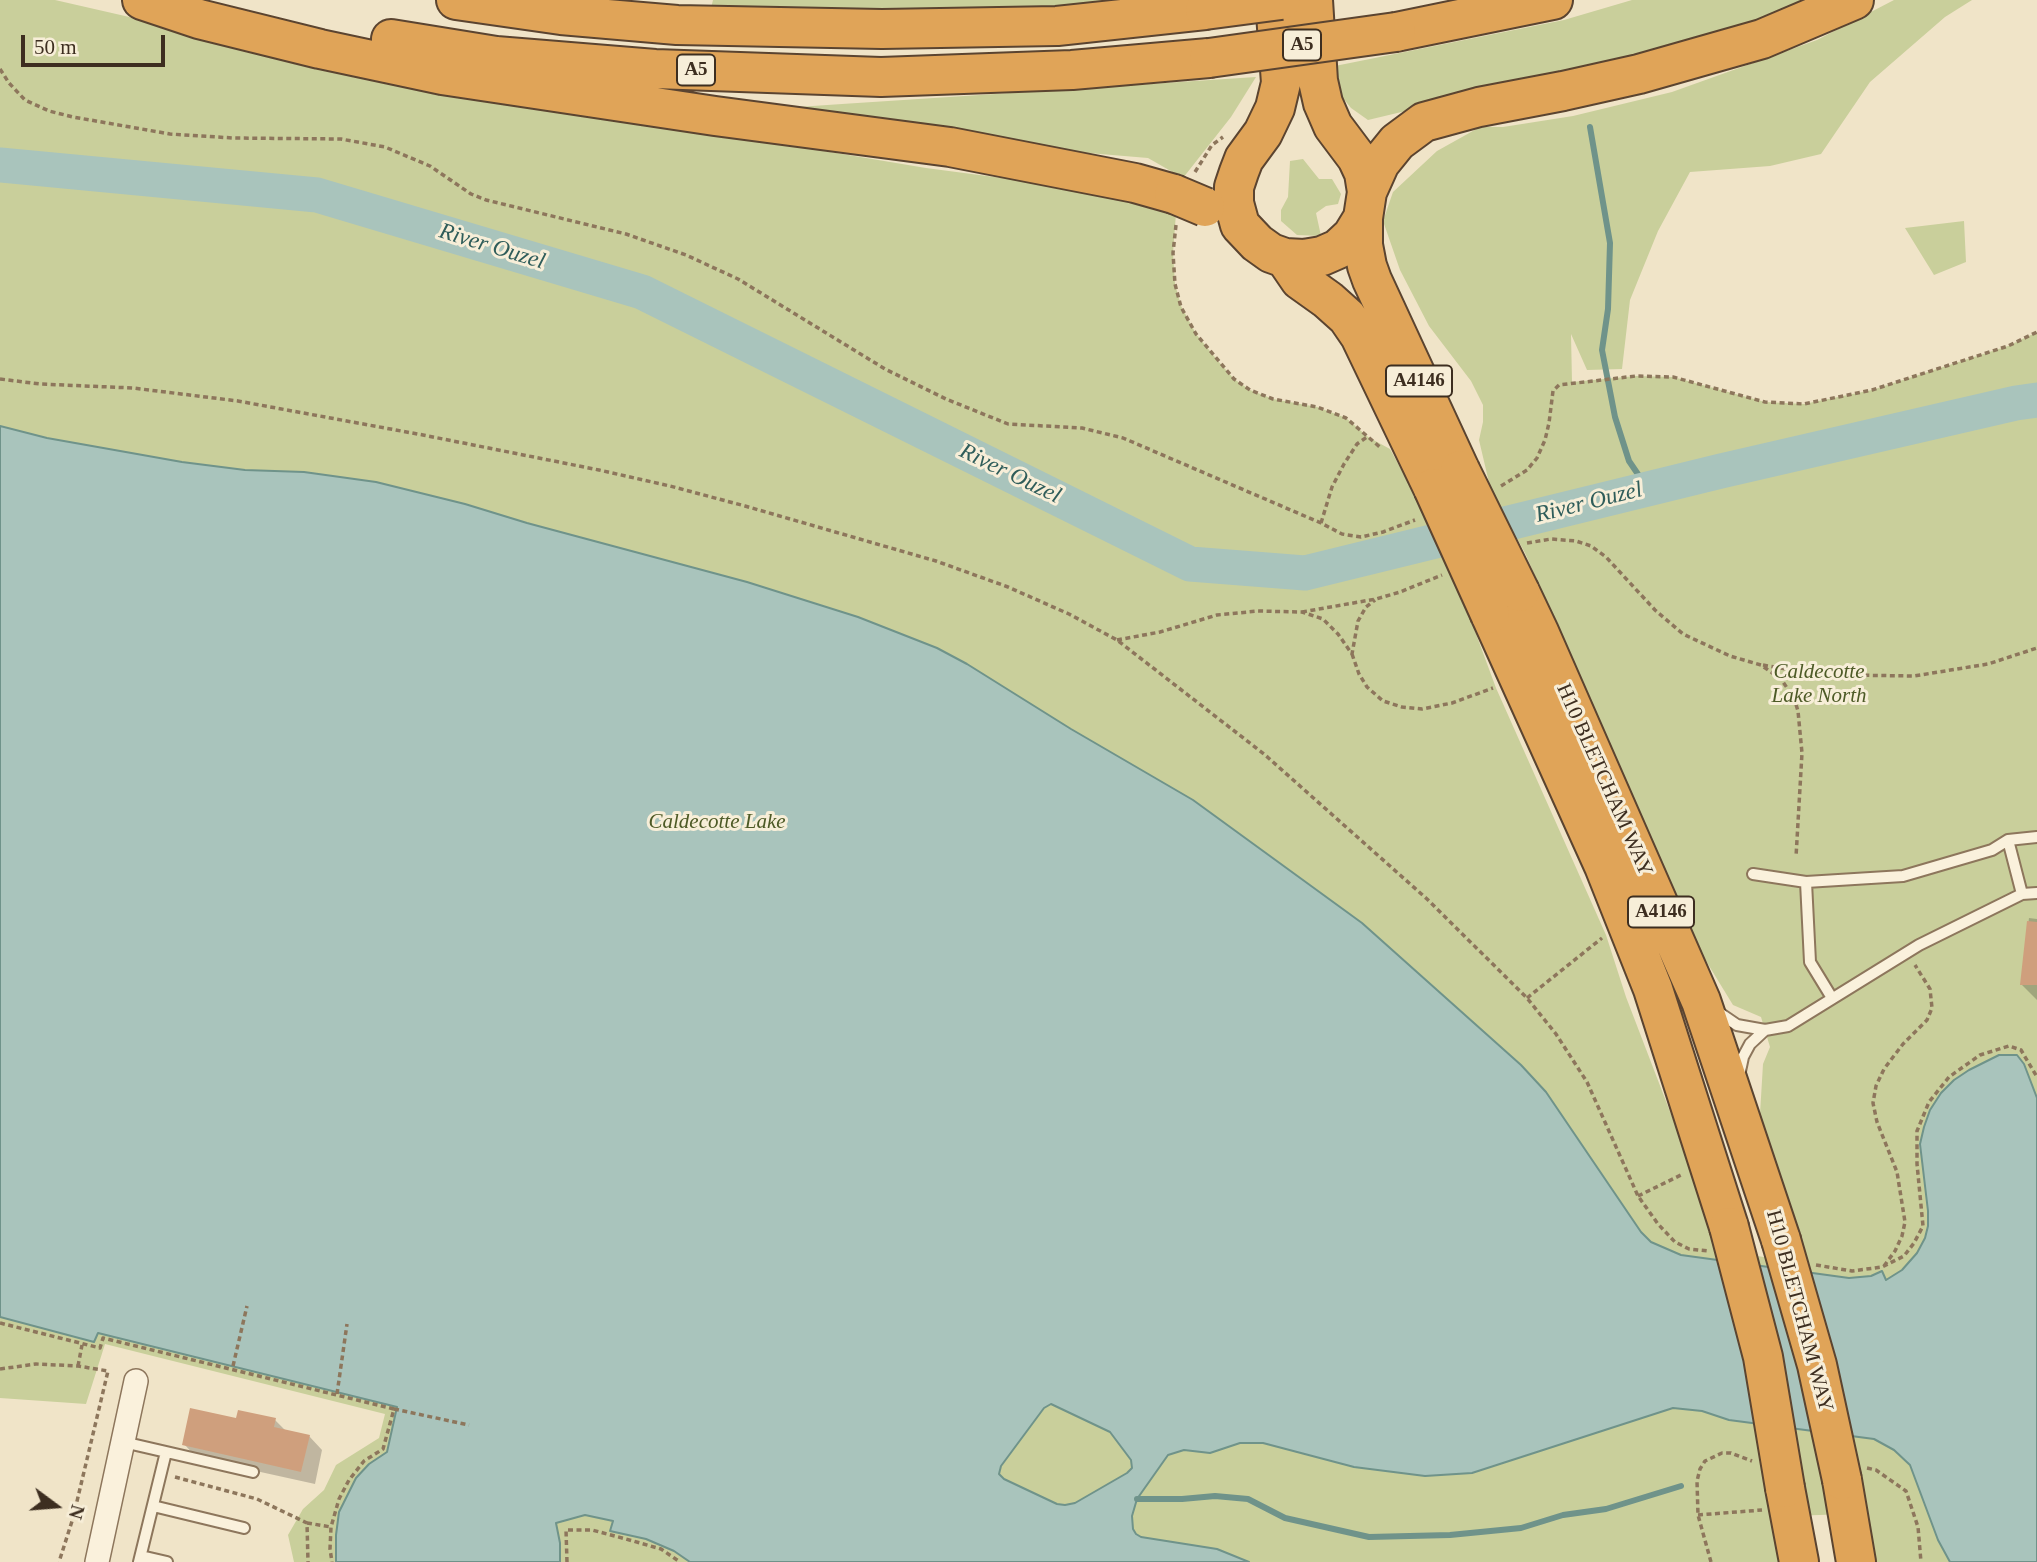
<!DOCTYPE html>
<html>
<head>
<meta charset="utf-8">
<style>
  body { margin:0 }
  #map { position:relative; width:2037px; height:1562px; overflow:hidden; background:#f0e4c8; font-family:"Times New Roman",serif }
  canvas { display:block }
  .north { position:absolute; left:21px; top:1471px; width:70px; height:70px; -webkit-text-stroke:5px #f7eed8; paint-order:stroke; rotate:106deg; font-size:19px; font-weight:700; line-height:28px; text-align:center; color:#3d2e20 }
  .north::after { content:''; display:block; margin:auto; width:24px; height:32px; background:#3d2e20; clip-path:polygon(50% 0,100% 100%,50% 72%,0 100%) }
  .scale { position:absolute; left:21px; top:35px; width:144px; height:32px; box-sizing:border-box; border:4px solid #3d2e20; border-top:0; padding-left:9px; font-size:21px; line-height:24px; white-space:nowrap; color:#3d2e20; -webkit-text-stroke:5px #f7eed8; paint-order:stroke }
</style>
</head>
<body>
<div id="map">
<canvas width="2037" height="1562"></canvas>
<div class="north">N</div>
<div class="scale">50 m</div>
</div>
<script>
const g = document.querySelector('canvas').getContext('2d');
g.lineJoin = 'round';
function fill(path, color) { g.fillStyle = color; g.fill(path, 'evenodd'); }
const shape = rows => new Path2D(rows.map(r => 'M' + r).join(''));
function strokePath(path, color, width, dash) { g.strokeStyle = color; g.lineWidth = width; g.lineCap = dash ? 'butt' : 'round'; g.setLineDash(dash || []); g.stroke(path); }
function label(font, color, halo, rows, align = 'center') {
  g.font = font + ' "Times New Roman",serif'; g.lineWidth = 6; g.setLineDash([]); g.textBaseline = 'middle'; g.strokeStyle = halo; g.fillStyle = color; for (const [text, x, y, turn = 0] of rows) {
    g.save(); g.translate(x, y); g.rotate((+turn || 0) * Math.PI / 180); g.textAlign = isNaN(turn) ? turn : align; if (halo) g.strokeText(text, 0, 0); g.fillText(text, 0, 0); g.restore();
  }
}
fill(shape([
  [0,0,55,0,418,83,926,168,1101,191,1176,213,1173,253,1175,284,1181,306,1196,334,1218,361,1234,379,1250,390,1273,399,1317,407,1346,418,1368,437,1390,449,1416,496,1472,623,1496,688,1606,935,1626,997,1692,1169,1716,1249,1787,1261,1770,1147,1760,1114,1763,1064,1770,1047,1761,1017,1733,1005,1703,956,1525,553,1491,491,1479,440,1483,422,1483,405,1471,381,1429,326,1400,270,1383,221,1393,192,1437,151,1480,127,1503,127,1573,116,1672,92,1817,40,1894,0,1972,0,1945,17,1870,82,1821,154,1770,166,1690,172,1658,231,1630,300,1622,369,1587,370,1571,334,1572,382,1636,376,1673,377,1765,402,1804,404,1872,390,2008,346,2037,332,2037,1562,1856,1562,1847,1514,1791,1516,1799,1562,294,1562,288,1535,303,1509,324,1490,336,1465,379,1438,385,1414,105,1344,86,1404,0,1398],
  [713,0,1113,0,1032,9,935,12,711,8],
  [1632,0,1828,0,1673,47,1368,120,1351,108,1334,87,1330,67,1564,20],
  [1256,77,1231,117,1183,178,1148,158,1005,146,739,106,798,107,842,104],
  [1303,159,1319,179,1332,179,1341,194,1338,204,1326,206,1316,213,1321,236,1297,235,1281,221,1281,210,1288,197,1290,161],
  [1964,221,1966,262,1934,275,1905,228]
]), '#c9cf9b');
const water = shape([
  [0,426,47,438,182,462,245,470,304,472,376,482,465,504,527,523,747,582,858,617,937,648,967,664,1071,729,1193,800,1362,923,1521,1065,1546,1092,1641,1232,1651,1242,1681,1255,1849,1278,1871,1276,1882,1271,1886,1280,1902,1270,1917,1253,1925,1238,1928,1226,1928,1211,1920,1144,1924,1127,1930,1110,1941,1093,1954,1080,1969,1070,1999,1055,2017,1055,2024,1064,2037,1098,2037,1562,1950,1562,1938,1540,1910,1465,1894,1450,1874,1439,1729,1420,1702,1411,1673,1408,1472,1473,1425,1476,1354,1467,1263,1443,1240,1443,1210,1453,1184,1450,1168,1455,1137,1499,1132,1516,1133,1529,1136,1534,1141,1537,1217,1549,1249,1562,690,1562,674,1551,646,1539,610,1531,613,1521,585,1515,556,1523,560,1543,560,1562,336,1562,336,1535,339,1512,356,1478,369,1464,387,1452,397,1407,98,1333,94,1342,0,1317,0,426],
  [1051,1404,1110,1432,1131,1460,1132,1468,1127,1473,1075,1503,1065,1505,1057,1504,1004,1479,999,1474,1001,1466,1044,1408,1051,1404]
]);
fill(water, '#a9c4bc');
strokePath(water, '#6f938a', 2);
fill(shape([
  [2029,918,2037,919,2037,1000,2021,984],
  [237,1420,275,1420,286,1431,309,1436,322,1450,315,1484,197,1458,184,1444]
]), '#0003');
strokePath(shape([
  [1590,127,1610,243,1608,309,1602,350,1615,417,1629,461,1648,489],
  [1137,1499,1182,1499,1215,1496,1248,1499,1285,1518,1369,1537,1450,1535,1521,1528,1563,1515,1606,1509,1681,1486]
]), '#6f938a', 6);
strokePath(shape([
  [0,165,317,195,642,292,1190,564,1305,573,1721,471,2016,403,2037,400]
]), '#a9c4bc', 35);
fill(shape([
  [2027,921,2037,922,2037,985,2020,985],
  [190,1408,236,1418,238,1410,276,1418,274,1427,310,1435,301,1472,182,1445]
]), '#cf9f7d');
const lane = shape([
  [2008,840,2022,894],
  [1753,874,1806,882,1903,876,1992,850,2008,840,2037,837],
  [1806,882,1810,962,1832,998],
  [1718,1012,1737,1025,1765,1030,1750,1044,1743,1057,1739,1076],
  [1765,1030,1788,1026,1919,945,2022,894,2037,893],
  [123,1442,253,1472],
  [153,1506,244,1528],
  [141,1556,167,1562],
  [139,1562,166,1452]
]);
const street = shape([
  [97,1562,136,1381]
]);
const highway = shape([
  [142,0,199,19,320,49,442,75,715,116,950,147,1135,183,1174,194],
  [456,0,561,15,677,25,882,29,1057,26,1205,10],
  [1275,0,1281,83,1275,108,1263,133,1244,159,1239,172,1234,187,1234,203,1240,225,1257,243,1271,253,1285,258,1304,259,1322,256,1338,249,1352,236,1363,218,1367,192,1364,173,1357,158,1333,126,1323,103,1318,81,1313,0],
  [1396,32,1553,0],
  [391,39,496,56,655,69,881,77,1072,70,1209,58],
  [1367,192,1380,163,1397,142,1424,122,1479,107,1563,91,1639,74,1762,39,1854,0],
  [1363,218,1363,245,1367,266,1372,280,1460,470],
  [1285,258,1300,280,1328,300,1347,317,1360,336,1433,488],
  [1520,592,1539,632,1701,1001,1781,1240],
  [1490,614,1604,866,1653,989,1729,1227],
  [1842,1480,1856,1562],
  [1785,1488,1799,1562]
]);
strokePath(lane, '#8d765c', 14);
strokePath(street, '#8d765c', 26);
strokePath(highway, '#5b4430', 42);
strokePath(shape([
  [0,69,9,83,25,100,49,111,73,117,170,134,233,138,341,139,385,147,430,166,471,194,486,200,626,234,686,255,738,279,885,369,946,399,1008,424,1082,428,1123,438,1321,523,1342,534,1361,537,1383,532,1415,520],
  [1195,172,1212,145,1223,137],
  [1176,225,1173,253,1175,284,1181,307,1196,334,1234,379,1250,390,1273,399,1317,407,1346,418,1381,448],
  [0,379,40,384,133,388,238,401,423,435,599,470,670,486,745,506,936,561,1008,587,1069,614,1117,640,1264,754,1427,899,1527,998,1556,1034,1587,1082,1638,1196,1658,1224,1675,1242,1689,1249,1708,1251],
  [1501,486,1527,470,1537,458,1545,440,1549,423,1553,391,1559,385,1636,376,1673,377,1765,402,1804,404,1872,390,2008,346,2037,332],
  [1321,523,1332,487,1344,464,1357,444,1367,437],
  [1527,543,1551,539,1576,541,1591,546,1606,557,1655,610,1683,634,1730,656,1761,665,1781,679,1794,698,1798,711,1802,753,1796,857],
  [1302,612,1376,599,1400,592,1442,575],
  [1117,640,1160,632,1217,615,1258,611,1302,612,1323,619,1338,634,1352,654,1358,621,1366,607,1375,600],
  [1352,654,1359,674,1367,687,1383,701,1402,707,1422,709,1452,703,1493,688],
  [1763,665,1792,670,1846,675,1914,676,1988,664,2037,648],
  [1527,998,1602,938],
  [1638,1196,1683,1174],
  [1816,1265,1852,1271,1882,1267,1904,1256,1914,1243,1923,1226,1917,1164,1917,1131,1929,1102,1949,1077,1980,1055,2009,1046,2021,1050,2037,1077],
  [1884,1266,1895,1251,1902,1236,1905,1222,1897,1172,1877,1122,1873,1103,1876,1086,1884,1069,1903,1044,1927,1020,1932,1008,1930,989,1915,965],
  [0,1323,100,1348,103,1338,394,1409,383,1449,364,1461,349,1480,339,1499,331,1527,330,1549,332,1562],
  [78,1366,82,1345],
  [233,1366,247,1306],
  [0,1369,36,1364,78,1366,108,1371,73,1518,59,1562],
  [337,1394,347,1324],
  [394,1409,469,1425],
  [1867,1468,1876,1470,1906,1491,1918,1527,1921,1562],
  [175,1477,257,1499,307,1523,308,1562],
  [1698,1515,1762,1510],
  [307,1523,331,1527],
  [567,1562,566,1530,592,1530,626,1539,661,1549,680,1562],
  [1711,1562,1698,1515,1697,1481,1700,1469,1705,1461,1722,1453,1731,1453,1752,1461]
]), '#8d765c', 3.5, [5, 3.5]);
strokePath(lane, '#faf1dc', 10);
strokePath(street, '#faf1dc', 23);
strokePath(highway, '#e0a458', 38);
const highwayBridge = shape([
  [1205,10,1281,0],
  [1209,58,1396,32],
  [1174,194,1205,207],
  [1460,470,1520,592],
  [1433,488,1490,614],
  [1729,1227,1763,1357,1785,1488],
  [1781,1240,1817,1365,1842,1480]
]);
strokePath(highwayBridge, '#5b4430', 42, []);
strokePath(highwayBridge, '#e0a458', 38);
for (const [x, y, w] of [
  [1302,45,38],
  [696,70,38],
  [1419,381,66],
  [1661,912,66]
]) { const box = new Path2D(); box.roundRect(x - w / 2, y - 15.5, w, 31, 5); g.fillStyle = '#f7eed8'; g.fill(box); strokePath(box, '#3d2e20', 2); }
label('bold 19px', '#3d2e20', null, [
  ["A5",1302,45],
  ["A5",696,70],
  ["A4146",1419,381],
  ["A4146",1661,912]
]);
label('italic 21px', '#4d5a26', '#f7eed8', [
  ["Caldecotte",1819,672],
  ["Lake North",1819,696],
  ["Caldecotte Lake",717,822]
]);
label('21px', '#3d2e20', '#f7eed8', [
  ["H10 BLETCHAM WAY",1604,780,66],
  ["H10 BLETCHAM WAY",1799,1311,75]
]);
label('italic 23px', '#2f5d5a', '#f7eed8', [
  ["River Ouzel",492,247,17],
  ["River Ouzel",1010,474,26],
  ["River Ouzel",1589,503,-14]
]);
</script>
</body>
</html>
